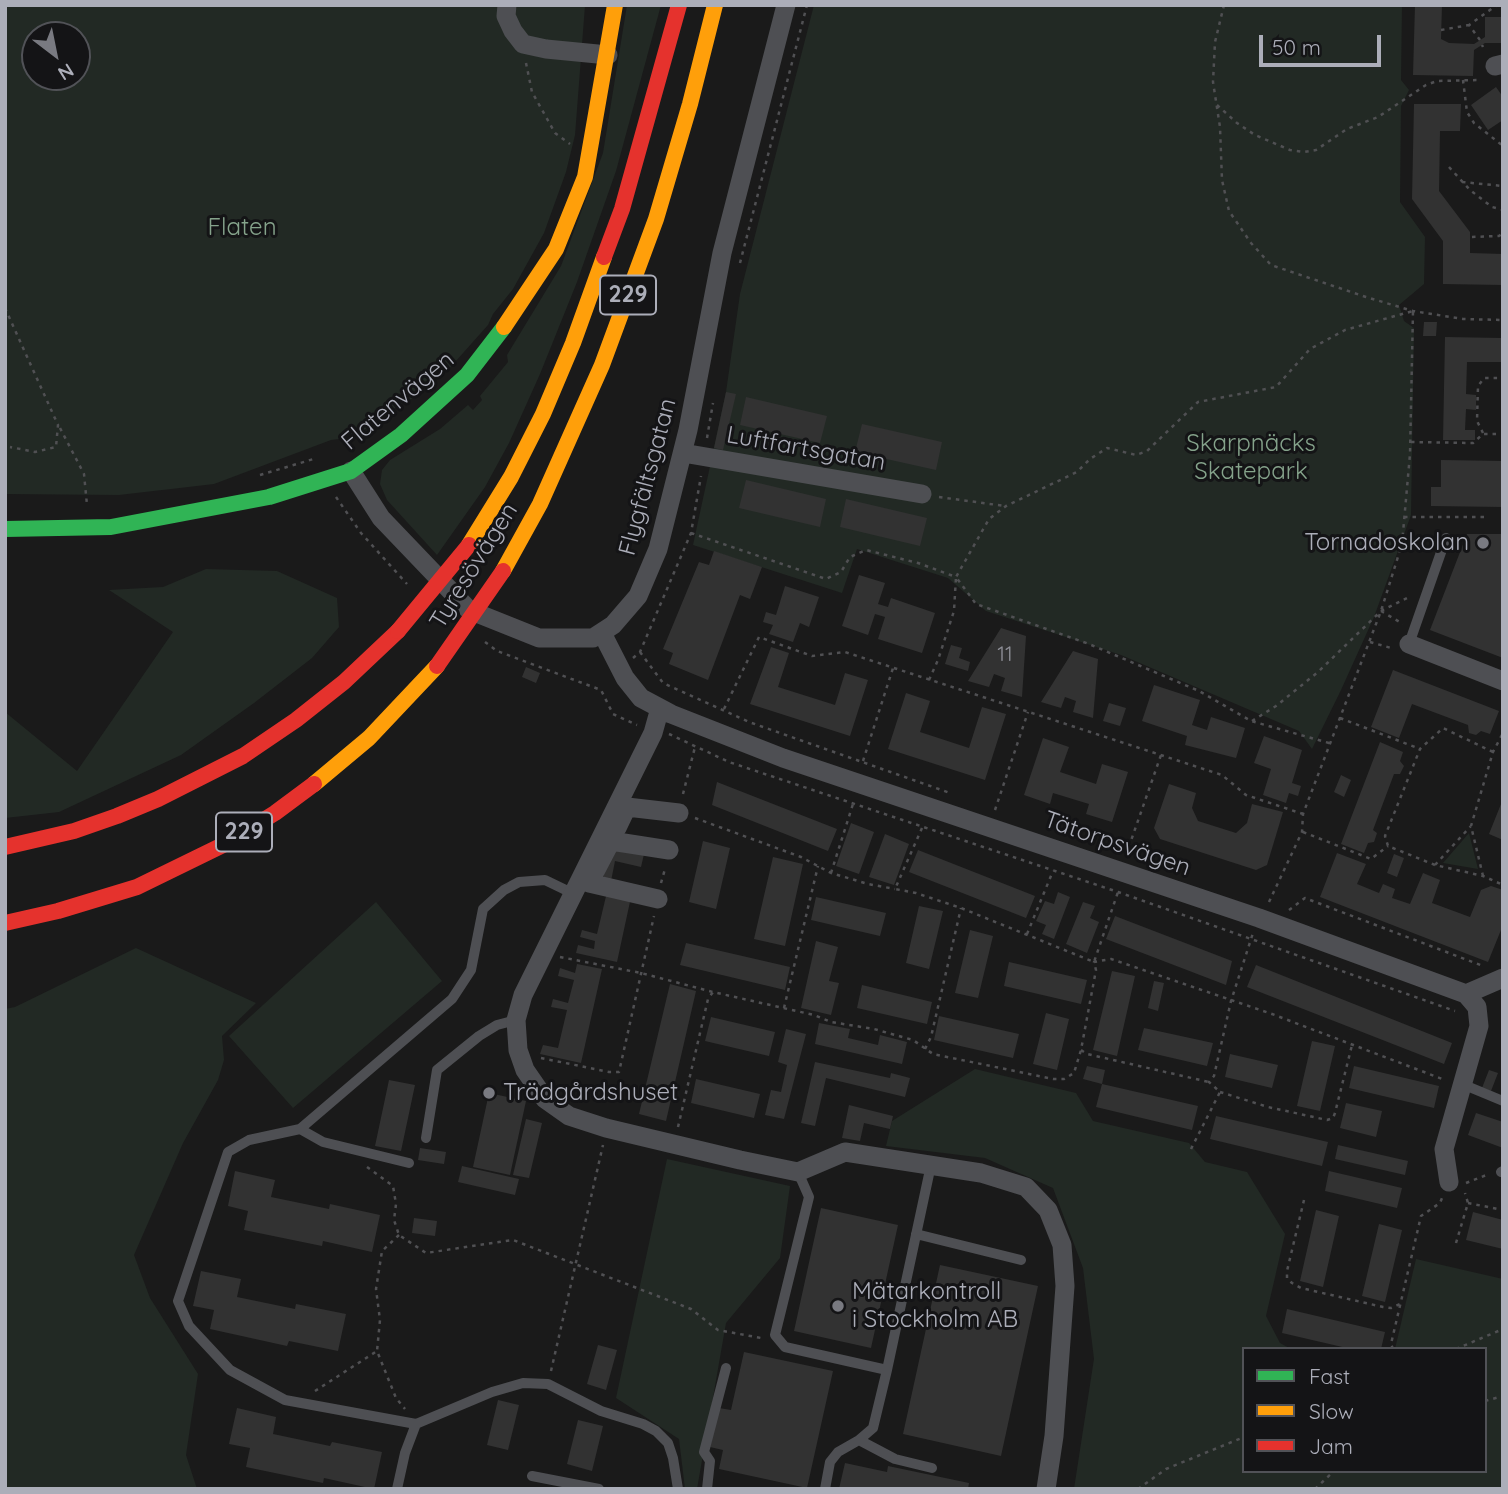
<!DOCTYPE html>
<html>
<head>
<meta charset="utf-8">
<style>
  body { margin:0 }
  #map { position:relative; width:1508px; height:1494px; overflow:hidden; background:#1a1a1a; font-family:Quicksand,sans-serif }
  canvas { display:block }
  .frame { position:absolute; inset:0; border:7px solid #acaeb9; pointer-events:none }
  .legend { position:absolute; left:1242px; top:1347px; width:245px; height:126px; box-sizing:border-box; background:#141416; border:2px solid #515257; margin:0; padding:9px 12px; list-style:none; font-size:21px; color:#acaeb9 }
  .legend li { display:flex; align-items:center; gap:14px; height:35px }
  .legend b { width:35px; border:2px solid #515257 }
  .north { position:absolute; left:21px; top:21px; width:70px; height:70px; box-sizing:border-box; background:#141416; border:2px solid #515257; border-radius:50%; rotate:148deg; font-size:19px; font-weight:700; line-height:28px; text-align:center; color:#acaeb9 }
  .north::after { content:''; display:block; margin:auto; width:24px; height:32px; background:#797a81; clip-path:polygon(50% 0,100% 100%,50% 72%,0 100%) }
  .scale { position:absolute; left:1259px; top:35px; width:122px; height:32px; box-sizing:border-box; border:4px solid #acaeb9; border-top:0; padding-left:9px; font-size:21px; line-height:24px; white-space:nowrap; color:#acaeb9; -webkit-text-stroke:5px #141416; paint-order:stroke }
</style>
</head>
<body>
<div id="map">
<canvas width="1508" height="1494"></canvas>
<div class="frame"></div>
<ul class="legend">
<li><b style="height:9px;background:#30b455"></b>Fast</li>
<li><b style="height:9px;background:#ff9f0a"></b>Slow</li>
<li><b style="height:9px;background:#e5322d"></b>Jam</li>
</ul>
<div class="north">N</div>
<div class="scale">50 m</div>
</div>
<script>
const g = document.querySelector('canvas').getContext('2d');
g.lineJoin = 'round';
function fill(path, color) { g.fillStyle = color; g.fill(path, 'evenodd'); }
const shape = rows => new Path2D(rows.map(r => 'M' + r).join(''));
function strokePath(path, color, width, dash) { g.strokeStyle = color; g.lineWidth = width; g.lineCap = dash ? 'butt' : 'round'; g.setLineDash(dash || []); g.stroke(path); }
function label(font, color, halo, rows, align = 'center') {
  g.font = font + ' Quicksand,sans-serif'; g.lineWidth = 6; g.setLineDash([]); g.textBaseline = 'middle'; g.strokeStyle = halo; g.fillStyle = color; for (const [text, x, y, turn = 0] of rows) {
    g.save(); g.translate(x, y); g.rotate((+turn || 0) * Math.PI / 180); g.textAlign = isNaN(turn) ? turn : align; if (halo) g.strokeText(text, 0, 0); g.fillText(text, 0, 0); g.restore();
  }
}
fill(shape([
  [5,5,585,5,575,135,566,172,544,233,513,289,493,314,488,325,447,371,420,394,395,408,354,437,331,440,214,484,119,495,5,494],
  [35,35,77,35,77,77,35,77],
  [627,5,661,5,616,171,577,282,540,374,509,443,485,487,437,555,387,500,380,484,382,470,390,460,440,429,468,405,473,410,482,400,480,396,508,362,507,355,561,266,603,153],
  [814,5,1402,5,1401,80,1409,90,1401,106,1400,202,1425,237,1424,284,1399,305,1404,321,1414,328,1411,515,1374,617,1341,690,1312,749,1299,731,1121,655,986,611,948,578,857,549,842,593,693,545,726,392,740,294],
  [206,569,277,571,337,598,339,627,312,658,254,703,181,755,59,812,5,818,5,712,77,771,173,632,109,590,163,587],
  [1469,833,1478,869,1443,863],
  [376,902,442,981,293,1108,229,1036],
  [136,948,256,1003,222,1036,224,1060,218,1080,183,1143,134,1255,150,1298,198,1374,186,1455,197,1489,5,1489,5,1009,15,1007],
  [975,1069,1076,1093,1093,1121,1189,1143,1205,1162,1247,1172,1285,1234,1266,1316,1280,1343,1291,1349,1244,1349,1244,1471,1485,1471,1485,1349,1395,1349,1416,1259,1503,1279,1503,1489,1074,1489,1094,1359,1083,1268,1053,1188,985,1158,886,1146,892,1121],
  [667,1159,790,1186,780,1258,726,1323,697,1489,685,1489,679,1439,616,1398]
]), '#222924');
fill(shape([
  [1415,5,1442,5,1441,39,1449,43,1474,44,1485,37,1485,17,1503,17,1503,43,1485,43,1474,50,1473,76,1413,75],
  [1496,87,1503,97,1503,120,1488,130,1471,105],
  [1414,104,1461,104,1460,131,1440,131,1439,191,1470,232,1470,253,1503,254,1503,285,1443,284,1443,241,1412,199],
  [1424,322,1437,322,1436,336,1423,336],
  [1445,337,1501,338,1501,362,1467,362,1466,394,1476,395,1476,410,1466,409,1465,430,1475,430,1475,440,1443,440],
  [726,392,736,394,723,450,714,448],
  [746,397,827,416,820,443,740,425],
  [862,424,942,442,936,470,855,452],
  [1441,460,1503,461,1503,507,1431,506,1431,487,1441,487],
  [746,480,826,499,820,527,739,508],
  [846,499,927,518,920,546,840,527],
  [1467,534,1503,534,1503,658,1430,630],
  [714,551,762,567,750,599,740,595,708,680,669,664,673,653,663,649,699,562,709,565],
  [859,575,885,583,878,604,888,607,891,598,935,613,922,653,878,639,885,617,875,614,868,635,842,626],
  [785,586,819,597,809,627,800,623,793,642,769,634,773,625,763,622,766,612,776,615],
  [1001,628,1026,636,1022,697,1001,691,1005,678,994,674,989,687,968,681],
  [951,645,962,648,959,658,970,662,968,671,945,664],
  [771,647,789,653,778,687,835,705,845,673,868,680,850,736,750,704],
  [1073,651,1098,659,1093,718,1073,712,1076,701,1065,697,1061,708,1041,702],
  [526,667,540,673,536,683,522,677],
  [1393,670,1499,711,1490,734,1481,731,1476,735,1469,733,1468,725,1412,704,1399,738,1371,727],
  [1154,685,1200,700,1192,725,1207,730,1211,717,1245,728,1236,758,1185,745,1187,736,1142,721],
  [906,693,930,701,920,732,969,748,982,707,1006,714,985,780,888,749],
  [1109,703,1126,708,1120,726,1103,721],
  [1264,736,1302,750,1292,783,1301,786,1298,796,1289,793,1286,803,1263,795,1271,769,1254,763],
  [1043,738,1069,747,1060,772,1096,784,1102,764,1128,772,1112,822,1086,814,1089,804,1053,793,1050,804,1024,795],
  [1380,742,1403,752,1400,761,1404,766,1400,774,1394,774,1373,830,1377,833,1374,842,1368,843,1364,853,1341,844],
  [1341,775,1351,780,1344,797,1334,792],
  [717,782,837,829,828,851,712,805],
  [1169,784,1196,793,1192,808,1198,821,1236,833,1247,823,1252,804,1283,812,1267,865,1256,870,1160,839,1154,828],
  [1503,799,1503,840,1489,834],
  [851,823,874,832,859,874,836,866],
  [885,834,909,844,894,885,869,877],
  [703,841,730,848,716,909,689,902],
  [610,846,644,854,641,867,615,861,611,881,603,878],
  [918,850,1035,896,1026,918,909,872],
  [1337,853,1366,864,1357,884,1379,893,1383,884,1395,889,1392,898,1410,904,1423,873,1440,880,1432,903,1470,917,1481,890,1491,886,1503,890,1503,925,1488,962,1320,897],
  [1394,854,1404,858,1397,877,1387,873],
  [773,857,803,864,785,946,754,939],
  [607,892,631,897,617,962,576,953,578,945,594,949,595,941,580,937,582,930,597,934],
  [1058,892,1070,897,1054,939,1042,934,1046,925,1036,921,1045,901,1054,904],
  [816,897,886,913,880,936,811,920],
  [1083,902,1095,906,1090,918,1099,922,1087,953,1066,944],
  [919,906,943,911,929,969,906,963],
  [1115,916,1232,961,1226,985,1106,939],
  [970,930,993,936,978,998,955,993],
  [816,941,838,947,829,981,839,983,831,1015,801,1008],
  [686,943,790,967,785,990,680,965],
  [1009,962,1087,980,1081,1004,1004,986],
  [577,964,602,969,581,1063,540,1054,543,1045,558,1048,567,1010,551,1007,553,999,568,1003,574,980,558,976,560,968,575,973],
  [1256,965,1452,1043,1444,1064,1247,987],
  [1112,971,1135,976,1117,1056,1093,1050],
  [1154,981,1164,983,1158,1011,1148,1008],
  [670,984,696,991,666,1121,639,1114],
  [862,985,932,1002,927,1024,857,1008],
  [1046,1013,1069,1019,1057,1070,1033,1064],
  [939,1016,1019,1034,1013,1058,934,1040],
  [711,1017,775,1032,769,1056,705,1041],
  [819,1023,850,1029,848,1038,878,1045,880,1035,907,1042,902,1064,815,1044],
  [1144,1028,1213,1043,1207,1066,1138,1050],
  [786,1029,806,1034,784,1119,765,1115,771,1090,781,1092,787,1065,778,1062],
  [1312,1041,1335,1046,1320,1111,1297,1106],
  [1230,1054,1278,1065,1272,1088,1225,1077],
  [815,1062,890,1078,891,1073,910,1078,905,1097,826,1078,815,1126,801,1123],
  [1087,1066,1105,1070,1102,1084,1083,1079],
  [1354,1066,1439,1086,1434,1108,1349,1088],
  [1489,1070,1498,1073,1491,1091,1482,1088],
  [696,1079,760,1094,754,1118,691,1103],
  [389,1080,415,1085,401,1151,375,1146],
  [1102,1084,1198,1106,1192,1130,1096,1107],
  [489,1093,526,1101,510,1175,473,1167],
  [1346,1103,1382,1111,1376,1137,1340,1128],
  [849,1105,893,1116,890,1129,864,1123,860,1141,842,1138],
  [1476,1113,1503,1122,1503,1148,1468,1135],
  [1216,1116,1328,1142,1322,1166,1210,1139],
  [526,1119,542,1123,529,1178,513,1175],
  [1338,1145,1408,1161,1405,1175,1335,1159],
  [420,1148,446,1152,444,1164,418,1160],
  [462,1166,519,1179,515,1195,458,1182],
  [235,1171,275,1180,271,1197,329,1209,330,1204,380,1215,372,1252,323,1241,322,1246,244,1230,248,1211,228,1206],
  [1329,1171,1402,1188,1397,1208,1325,1191],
  [821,1208,898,1225,871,1348,794,1331],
  [1316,1210,1339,1216,1323,1287,1300,1281],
  [1473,1212,1503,1220,1503,1249,1466,1240],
  [414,1218,437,1221,435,1236,412,1233],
  [1379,1224,1402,1230,1385,1302,1362,1296],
  [940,1265,1038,1286,1001,1456,903,1434],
  [201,1271,241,1279,237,1297,295,1309,296,1304,346,1314,338,1351,289,1341,287,1346,210,1329,214,1310,193,1306],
  [1287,1309,1385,1332,1381,1349,1351,1349,1282,1333],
  [598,1345,617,1350,606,1390,587,1384],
  [744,1352,833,1371,807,1488,719,1469,723,1450,710,1447,719,1408,731,1410],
  [498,1400,519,1405,508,1450,487,1445],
  [237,1408,276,1417,273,1434,330,1446,332,1442,382,1452,374,1489,324,1478,323,1483,246,1467,250,1448,229,1444],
  [578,1420,603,1426,592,1471,567,1464],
  [845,1463,887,1472,888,1466,969,1483,968,1489,839,1489]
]), '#323232');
strokePath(shape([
  [1224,5,1215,42,1213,82,1220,127,1222,180,1229,211,1251,243,1271,265,1366,297,1413,311,1463,319,1503,320],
  [1441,30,1469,25],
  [1480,40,1469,25,1497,5],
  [1482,45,1483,47],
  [526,63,532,92,555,133,570,144],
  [1463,80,1467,112,1474,123,1503,146],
  [1217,105,1237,123,1255,135,1290,150,1304,152,1316,150,1347,129,1378,117,1426,85,1437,81,1480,80],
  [1449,167,1470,190,1492,207,1503,210],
  [1462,182,1503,186],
  [1472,237,1499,236,1503,233],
  [740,263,807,5],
  [5,308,58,425,56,447,35,452,10,447],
  [60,428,84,474,87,505],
  [1483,433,1477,421,1478,386,1484,378,1503,378],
  [707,438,713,403],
  [1411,442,1473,443,1483,434,1503,434],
  [260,475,317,458],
  [336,497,361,533,407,584],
  [939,497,1005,506],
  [1404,517,1486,517],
  [691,533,826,579,841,572,850,557,866,550,918,563,956,577,989,519,1006,506,1077,472,1090,459,1107,448,1136,455,1147,451,1198,402,1276,387,1310,349,1345,330,1413,311],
  [1381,611,1403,624],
  [485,642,497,651,601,690,613,714,637,725],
  [1370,642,1391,648],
  [640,652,663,683,749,722,950,793],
  [633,658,640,652,691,533,701,476],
  [929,680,938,660,954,611,956,577,976,604,1089,644,1199,691,1251,721,1329,743],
  [724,709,759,637,812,656,845,652,1222,775,1246,795,1303,814],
  [1340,718,1420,749],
  [1252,721,1276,706,1318,672,1381,611,1411,596],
  [669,734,729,762,1118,892,1455,1011],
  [1493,752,1443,728,1420,749,1385,836,1388,846,1435,865,1483,876,1503,885],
  [863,761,893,668],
  [683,794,695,747],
  [995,810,1028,712],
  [695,818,801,857,831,873,868,884,895,889],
  [922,828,895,889,916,893,961,908,1094,962,1118,892],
  [1303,832,1371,859,1388,846],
  [1126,855,1161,755],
  [1435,865,1471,826],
  [831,873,853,804],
  [1483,876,1471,826,1493,752,1503,733],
  [661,883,665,869],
  [1269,902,1302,832,1303,814,1381,611,1402,544,1410,454,1413,311],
  [1289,910,1305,898,1483,966],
  [1027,934,1053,871],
  [560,957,641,973,713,992,814,1015,831,1022,874,1029,913,1040,933,1054,1053,1079,1064,1079,1074,1073,1081,1050,1096,970,1094,962,1111,959,1272,1014,1445,1080],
  [784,1008,818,866],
  [925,1049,931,1037,961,908],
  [1081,1050,1087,1054,1209,1082],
  [541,1058,609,1072,619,1072,654,916],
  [1220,1092,1268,1107,1327,1120,1333,1118,1335,1113,1352,1045],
  [678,1127,708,999,713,992],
  [1191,1149,1220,1092,1209,1082,1214,1076,1231,1001,1253,933],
  [367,1167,393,1186,396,1204,394,1220,399,1235,426,1253,513,1240,691,1309,718,1330,761,1338],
  [1466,1183,1489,1174],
  [1304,1200,1287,1271,1287,1278,1292,1283,1301,1288,1383,1307,1391,1308,1400,1304],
  [1468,1203,1503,1210],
  [399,1235,382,1251,376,1289,380,1320,377,1351,396,1398,405,1409],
  [1456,1243,1468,1203,1465,1193],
  [1393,1349,1391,1344,1421,1216,1440,1203,1442,1198],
  [1456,1349,1503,1329],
  [551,1371,603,1145],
  [315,1391,377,1351],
  [1485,1401,1503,1396],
  [1138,1489,1166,1469,1244,1437],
  [1315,1489,1334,1471]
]), '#505053', 2.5, [3.5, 5]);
strokePath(shape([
  [1409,644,1446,538],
  [1462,1084,1503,1101],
  [300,1129,323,1142,409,1163],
  [426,1138,437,1070,479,1036,497,1025,516,1020],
  [798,1172,809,1197,775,1335,785,1347,887,1370,873,1428,859,1440,838,1452,830,1462,825,1489],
  [1501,1172,1503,1171],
  [916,1234,1021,1260],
  [887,1370,931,1165],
  [416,1424,285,1400,230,1370,189,1326,178,1301,228,1152,249,1140,300,1129,452,999,471,970,483,909,504,890,519,882,545,880,574,894],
  [859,1440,895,1459,932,1468],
  [532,1476,599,1489],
  [397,1489,405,1453,416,1424,492,1392,523,1383,548,1384,601,1411,643,1424,656,1431,668,1443,673,1458,678,1489],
  [707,1489,710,1461,704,1452,726,1368]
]), '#4e4f53', 10);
strokePath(shape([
  [507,5,506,16,513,31,523,44,546,49,608,55],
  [1495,66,1503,64],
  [683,453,922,494],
  [351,471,381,518,469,610,539,638,593,638,613,625,638,596,658,549,688,430,722,253,786,5],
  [602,633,625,678,641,698,671,714,783,758,1259,918,1466,994,1477,1007,1479,1026,1444,1149,1449,1182],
  [1409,644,1503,681],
  [660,708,653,733,523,995,516,1020,518,1050,525,1070,545,1099,569,1116,606,1128,740,1160,798,1172,845,1152,981,1173,1026,1187,1048,1210,1062,1245,1065,1286,1054,1436,1046,1489],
  [617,828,627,807,679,813],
  [658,899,589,883,611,841,669,850],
  [1466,994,1503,978]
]), '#4e4f53', 19);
strokePath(shape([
  [5,529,111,527,269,497,351,471,401,435,467,375,504,327]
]), '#30b455', 16);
strokePath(shape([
  [504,327,556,249,585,177,615,5],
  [469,545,511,477,543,414,573,343,604,257],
  [503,571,540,504,602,365,656,219,690,104,715,5],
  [314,784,369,738,437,666]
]), '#ff9f0a', 16);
strokePath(shape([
  [604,257,622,209,679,5],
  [5,847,74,831,117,816,158,799,243,756,296,720,344,682,398,631],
  [5,923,58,911,137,887,225,844,275,813,314,784]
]), '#e5322d', 16);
strokePath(shape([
  [398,631,469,545],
  [437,666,503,571]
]), '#e5322d', 16);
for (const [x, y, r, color] of [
  [1483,543,7,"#797a81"],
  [489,1093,7,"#797a81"],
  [838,1306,7,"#797a81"]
]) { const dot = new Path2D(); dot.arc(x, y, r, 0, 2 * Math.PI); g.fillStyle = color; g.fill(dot); strokePath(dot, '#141416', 2.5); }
label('21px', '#8e8f97', null, [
  ["11",1005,655]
]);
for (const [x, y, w] of [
  [628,295,56],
  [244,832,56]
]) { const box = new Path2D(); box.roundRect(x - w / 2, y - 19.5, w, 39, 5); g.fillStyle = '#141416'; g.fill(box); strokePath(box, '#acaeb9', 2); }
label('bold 23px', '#acaeb9', null, [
  ["229",628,295],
  ["229",244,832]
]);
label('24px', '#85a38b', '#141416', [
  ["Flaten",242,228],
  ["Skarpnäcks",1251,444],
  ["Skatepark",1251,472]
]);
label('24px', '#acaeb9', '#141416', [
  ["Flatenvägen",398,401,-40],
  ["Luftfartsgatan",806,449,10],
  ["Flygfältsgatan",648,477,-75],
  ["Tyresövägen",474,566,-58],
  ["Tätorpsvägen",1117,844,19]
]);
label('24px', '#acaeb9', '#141416', [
  ["Tornadoskolan",1469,543,"right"],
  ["Trädgårdshuset",503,1093],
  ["Mätarkontroll",852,1292],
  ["i Stockholm AB",852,1320]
], 'left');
</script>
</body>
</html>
